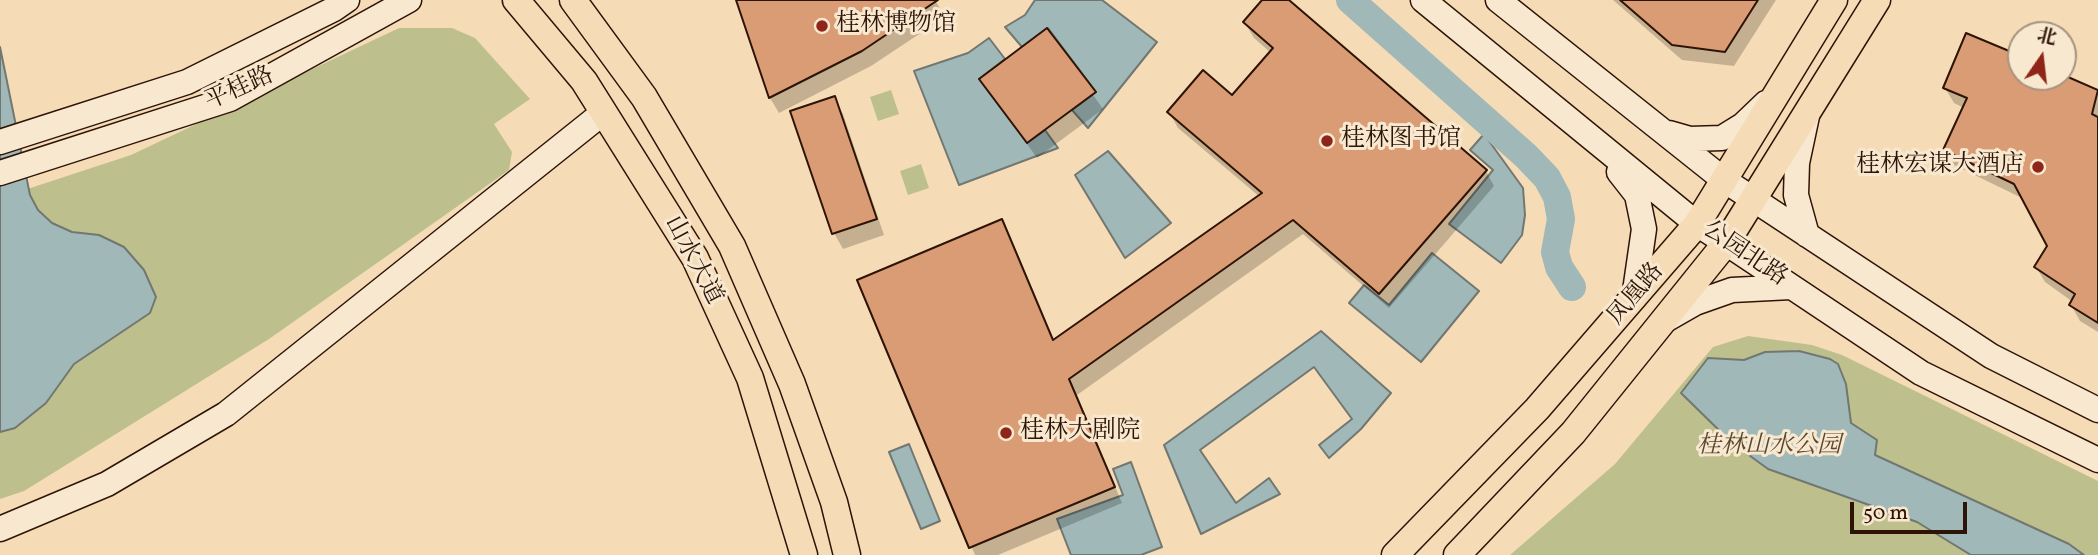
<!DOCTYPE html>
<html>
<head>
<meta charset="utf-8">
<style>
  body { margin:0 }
  #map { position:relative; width:2098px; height:555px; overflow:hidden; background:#f5dcb6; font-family:Vollkorn,"Noto Serif SC",serif }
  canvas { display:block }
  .north { position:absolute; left:2007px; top:21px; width:70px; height:70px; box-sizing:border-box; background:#f8e8d0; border:2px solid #a79380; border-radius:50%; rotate:14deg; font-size:19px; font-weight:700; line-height:28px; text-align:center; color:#2e1407 }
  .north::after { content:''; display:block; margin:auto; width:24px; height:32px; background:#8f2418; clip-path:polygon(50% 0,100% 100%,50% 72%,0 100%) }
  .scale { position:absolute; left:1850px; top:502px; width:117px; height:32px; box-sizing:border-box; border:4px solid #2e1407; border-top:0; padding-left:9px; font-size:21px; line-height:24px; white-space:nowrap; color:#2e1407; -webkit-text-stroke:5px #f8e8d0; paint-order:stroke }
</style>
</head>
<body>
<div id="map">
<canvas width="2098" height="555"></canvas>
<div class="north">北</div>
<div class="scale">50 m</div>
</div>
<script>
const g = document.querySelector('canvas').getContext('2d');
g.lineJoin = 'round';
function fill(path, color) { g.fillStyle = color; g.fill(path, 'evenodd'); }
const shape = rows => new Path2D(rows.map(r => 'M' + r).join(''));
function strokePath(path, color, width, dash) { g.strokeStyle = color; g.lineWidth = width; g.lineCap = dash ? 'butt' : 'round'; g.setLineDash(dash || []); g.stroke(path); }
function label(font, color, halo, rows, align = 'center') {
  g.font = font + ' Vollkorn,"Noto Serif SC",serif'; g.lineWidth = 6; g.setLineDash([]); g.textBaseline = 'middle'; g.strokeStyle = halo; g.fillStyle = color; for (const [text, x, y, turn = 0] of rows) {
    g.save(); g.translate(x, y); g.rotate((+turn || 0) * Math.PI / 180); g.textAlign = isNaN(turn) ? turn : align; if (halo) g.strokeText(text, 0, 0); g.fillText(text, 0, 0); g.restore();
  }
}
fill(shape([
  [399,28,452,28,475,38,530,99,494,124,512,152,509,170,269,339,24,491,0,499,0,198,131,155],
  [891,90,899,114,878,121,870,97],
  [921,164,929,188,908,195,900,171],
  [1748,336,1812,345,1842,355,2098,481,2098,555,1510,555,1615,464,1713,347]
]), '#bdc08d');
const water = shape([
  [1035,0,1102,0,1157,42,1088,128,1072,110,1096,92,1048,28,1022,47,1005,27,1025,15,1035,0],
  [989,38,1005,59,979,79,1027,143,1045,130,1058,148,959,185,914,71,968,53,989,38],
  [0,47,30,195,38,210,52,223,72,232,99,235,124,247,144,270,156,297,150,313,74,364,46,403,15,428,0,432,0,47],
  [1484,134,1523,188,1525,215,1522,235,1501,263,1449,224,1493,170,1470,150,1484,134],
  [1108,151,1171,223,1125,258,1075,175,1108,151],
  [1432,253,1479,291,1421,362,1349,303,1364,285,1389,305,1432,253],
  [1321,331,1391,393,1361,429,1329,458,1319,445,1352,419,1314,367,1200,450,1236,503,1269,478,1280,494,1201,534,1164,445,1321,331],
  [1799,351,1830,359,1838,364,1846,384,1851,423,1877,440,1875,455,2069,544,2084,555,1971,555,1917,522,1768,469,1731,442,1681,393,1708,358,1744,360,1765,352,1799,351],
  [909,444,940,521,921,529,889,452,909,444],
  [1131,462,1162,547,1141,555,1071,555,1057,519,1123,495,1113,469,1131,462]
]);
fill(water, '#a0b9b8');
strokePath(water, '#727771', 2);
fill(shape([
  [738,0,935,0,945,17,871,66,779,113,770,98],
  [1264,0,1286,0,1486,171,1494,186,1389,308,1303,234,1077,395,1122,503,998,555,975,555,859,281,1002,222,1054,341,1260,197,1178,128,1169,112,1232,98,1271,53,1254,38,1245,23],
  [1613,0,1776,0,1734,66,1682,60],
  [1047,30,1103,109,1037,158,981,79],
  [2021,58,2021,77,2063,77,2098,92,2098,332,2080,321,2071,305,2073,302,2045,282,2036,267,2049,246,2024,199,1954,165,1945,150,1964,108,1954,103,1945,88],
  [834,99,843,114,884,235,843,249,834,233]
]), '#0003');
strokePath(shape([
  [1350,0,1526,156,1547,178,1557,197,1561,219,1555,252,1559,267,1572,287]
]), '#a0b9b8', 28);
const building = shape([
  [736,0,938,0,862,51,769,98,736,0],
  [1262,0,1289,0,1487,170,1379,294,1293,220,1069,379,1115,487,969,548,857,280,1002,219,1053,340,1262,193,1167,112,1203,70,1232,95,1273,48,1243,22,1262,0],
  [1620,0,1758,0,1725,52,1672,45,1620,0],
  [1047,28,1096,92,1027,143,979,79,1047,28],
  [1966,33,2021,56,2021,77,2068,77,2098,90,2092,114,2098,117,2098,323,2069,305,2075,294,2034,267,2047,246,2014,184,1943,150,1967,98,1943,88,1966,33],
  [835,96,877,219,832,234,790,111,835,96]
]);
fill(building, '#da9c75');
strokePath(building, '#2e1407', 2);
const secondary = shape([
  [1423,0,1697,224,1726,243,1921,373,2098,460],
  [1498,0,1724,180,1991,356,2098,410],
  [1807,116,1797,163,1796,195,1807,235],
  [1669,133,1690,139,1722,138,1743,125,1766,103],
  [0,142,187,82,334,9,347,0],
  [1619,172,1637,195,1644,229,1634,298],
  [0,173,230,99,409,0],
  [1667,319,1695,303,1732,290,1791,287],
  [0,529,107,484,226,414,604,112]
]);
const primary = shape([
  [516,0,584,81,695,258,750,378,804,555],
  [573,0,644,97,732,246,792,384,834,502,847,555],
  [1395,555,1537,409,1697,224,1834,0],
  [1457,555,1573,433,1726,243,1877,0]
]);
strokePath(secondary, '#2e1407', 27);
strokePath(primary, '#2e1407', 29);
strokePath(secondary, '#f8e8d0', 24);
strokePath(primary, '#f5dcb6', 26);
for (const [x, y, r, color] of [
  [822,26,7,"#8f2418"],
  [1327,141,7,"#8f2418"],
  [2038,167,7,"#8f2418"],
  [1006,433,7,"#8f2418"]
]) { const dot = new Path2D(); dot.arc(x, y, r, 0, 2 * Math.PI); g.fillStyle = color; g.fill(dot); strokePath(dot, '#f8e8d0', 2.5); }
label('24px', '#2e1407', '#f8e8d0', [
  ["桂林博物馆",836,26],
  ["桂林图书馆",1341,141],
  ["桂林宏谋大酒店",2024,167,"right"],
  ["桂林大剧院",1020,433]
], 'left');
label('24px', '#2e1407', '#f8e8d0', [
  ["平桂路",240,90,-24],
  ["公园北路",1744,255,34],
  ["山水大道",692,261,62],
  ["凤凰路",1637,295,-50]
]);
label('italic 24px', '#59482f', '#f8e8d0', [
  ["桂林山水公园",1769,448]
]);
</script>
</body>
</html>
